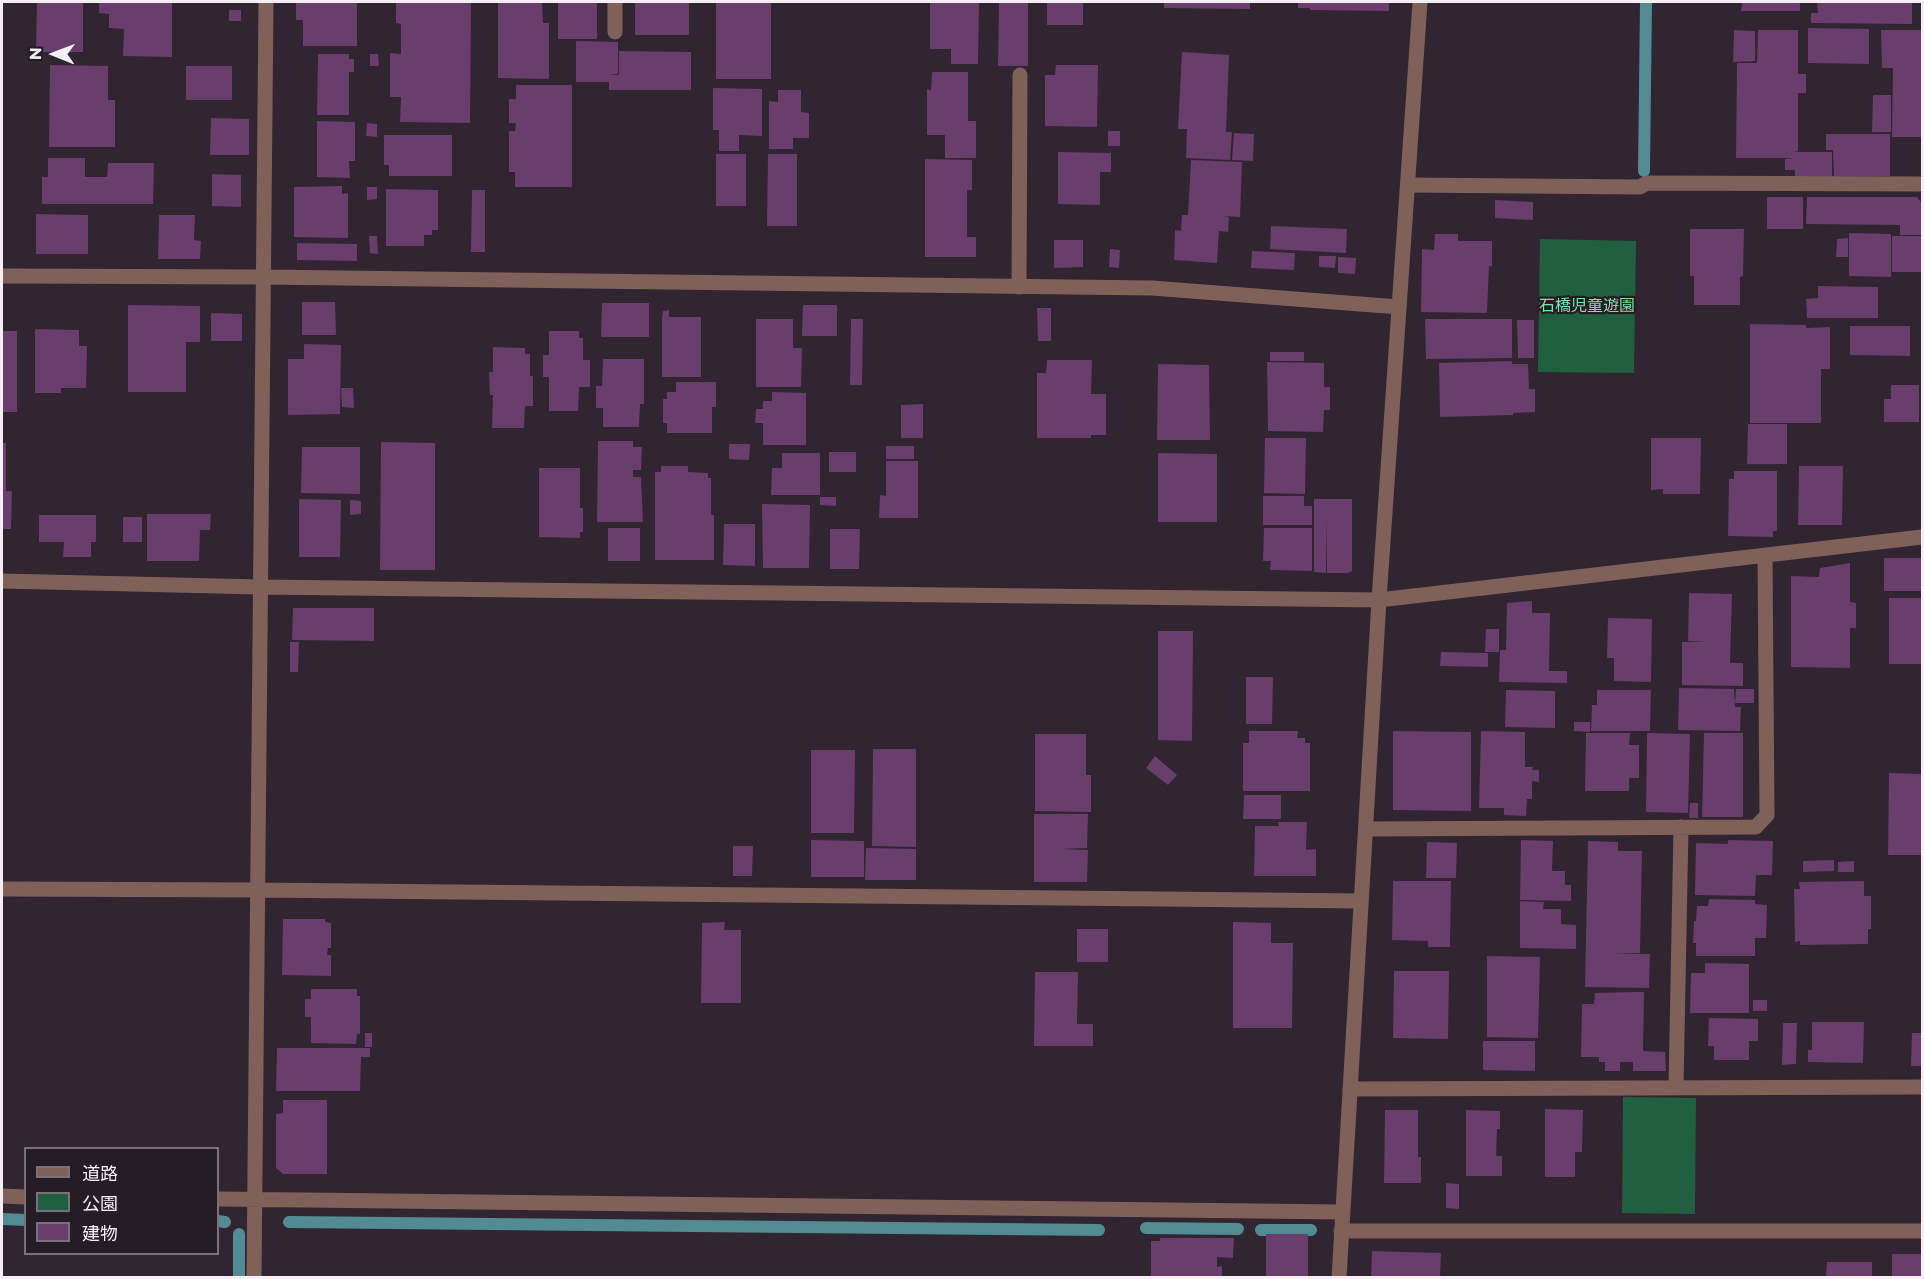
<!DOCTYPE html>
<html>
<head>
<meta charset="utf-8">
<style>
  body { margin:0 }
  #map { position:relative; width:1924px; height:1279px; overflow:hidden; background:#302530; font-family:Montserrat,"Noto Sans JP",sans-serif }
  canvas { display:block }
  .frame { position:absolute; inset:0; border:3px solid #f5eef5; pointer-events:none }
  .legend { position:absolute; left:24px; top:1147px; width:195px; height:108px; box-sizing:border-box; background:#261c26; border:2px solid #797079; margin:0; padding:8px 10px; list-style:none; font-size:18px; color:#f5eef5 }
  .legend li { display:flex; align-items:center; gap:12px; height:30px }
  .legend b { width:30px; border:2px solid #797079 }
  .north { position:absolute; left:24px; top:24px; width:60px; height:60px; -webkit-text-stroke:4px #261c26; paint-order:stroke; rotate:271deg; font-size:16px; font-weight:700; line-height:24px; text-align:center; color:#f5eef5 }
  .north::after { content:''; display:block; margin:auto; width:21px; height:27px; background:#f5eef5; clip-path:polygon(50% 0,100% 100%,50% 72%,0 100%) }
</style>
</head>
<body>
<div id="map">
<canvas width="1924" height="1279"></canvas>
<div class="frame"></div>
<ul class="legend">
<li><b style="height:8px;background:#7f615a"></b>道路</li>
<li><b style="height:16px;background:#206040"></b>公園</li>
<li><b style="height:16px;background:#693d6c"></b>建物</li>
</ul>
<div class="north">N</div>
</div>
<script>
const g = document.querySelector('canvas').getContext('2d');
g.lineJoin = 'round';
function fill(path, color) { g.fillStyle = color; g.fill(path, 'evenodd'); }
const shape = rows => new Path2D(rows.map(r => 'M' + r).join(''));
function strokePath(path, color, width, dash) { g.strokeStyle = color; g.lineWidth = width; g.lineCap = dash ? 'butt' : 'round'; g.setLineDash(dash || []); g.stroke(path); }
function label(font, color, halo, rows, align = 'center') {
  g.font = font + ' Montserrat,"Noto Sans JP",sans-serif'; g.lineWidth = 4.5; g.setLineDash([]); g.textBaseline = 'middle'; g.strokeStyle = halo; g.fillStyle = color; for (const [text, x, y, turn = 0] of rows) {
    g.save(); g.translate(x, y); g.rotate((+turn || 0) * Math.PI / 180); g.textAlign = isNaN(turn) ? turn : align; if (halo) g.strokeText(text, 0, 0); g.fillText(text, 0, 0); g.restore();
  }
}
fill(shape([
  [1540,239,1636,241,1634,373,1538,372],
  [1623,1097,1696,1098,1695,1214,1622,1213]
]), '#206040');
strokePath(shape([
  [1644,171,1646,2],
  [2,1219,26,1220],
  [218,1221,225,1222],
  [289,1222,1099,1230],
  [1146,1228,1238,1229],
  [1261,1230,1311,1230],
  [239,1278,239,1234]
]), '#528b92', 12);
fill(shape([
  [37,2,83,2,83,52,36,52],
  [99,2,172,2,172,57,123,56,124,29,109,28,109,14,99,13],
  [296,2,357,2,357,46,303,46,303,20,296,20],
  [396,2,471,2,470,123,400,122,401,97,390,97,390,53,401,54,401,24,396,23],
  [498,2,542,2,543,23,549,23,549,79,498,78],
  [558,2,597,2,597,39,558,39],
  [635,2,689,2,689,35,635,35],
  [716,2,771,2,771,79,716,79],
  [930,2,979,2,978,64,951,64,951,49,930,49],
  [999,2,1028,2,1028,66,998,66],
  [1047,2,1083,2,1083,25,1047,25],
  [1164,2,1250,2,1250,9,1164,8],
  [1298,2,1389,2,1389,11,1310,10,1310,8,1298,8],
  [1742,2,1800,2,1800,11,1741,11],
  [1817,2,1912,2,1912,24,1811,23,1811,13,1818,13],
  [229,10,241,10,241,21,229,21],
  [1808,28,1869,29,1869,64,1808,63],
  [1734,30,1755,31,1755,61,1733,62],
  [1758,30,1798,30,1798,74,1806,74,1806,93,1798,93,1798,151,1794,152,1832,152,1832,176,1795,176,1795,170,1785,170,1785,159,1795,158,1736,158,1737,63,1757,63],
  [1881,30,1922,30,1922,137,1892,137,1893,68,1882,68],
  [576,41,618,42,618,74,608,75,619,75,619,51,691,52,691,90,609,90,609,82,576,82],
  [1182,52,1229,55,1226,132,1232,132,1230,160,1186,158,1187,129,1178,129],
  [318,54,349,54,349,59,354,59,354,72,349,72,349,115,317,115],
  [370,54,378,54,379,66,370,66],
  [50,65,108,66,108,100,115,100,115,147,49,147],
  [1056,65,1098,65,1097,127,1045,126,1045,75,1055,75],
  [186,66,232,66,232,100,186,100],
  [932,72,968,72,968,121,976,121,976,158,945,158,945,135,927,135,927,89,931,90],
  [516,85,572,85,572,187,515,187,515,172,509,172,509,131,515,131,516,123,509,123,509,99,516,99],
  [713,88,762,89,762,136,739,135,739,151,719,151,719,130,713,130],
  [778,90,801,90,801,112,809,113,809,138,793,138,793,149,769,149,769,101,778,102],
  [1873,95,1891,95,1891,132,1872,132],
  [211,118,249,119,249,155,210,155],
  [317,121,355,122,355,161,349,161,350,178,317,177],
  [367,123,377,124,377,137,366,136],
  [1108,131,1120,131,1120,146,1108,146],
  [1234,133,1254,134,1253,161,1232,160],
  [1826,134,1890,134,1890,176,1834,176,1833,150,1826,150],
  [384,135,452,135,452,176,389,176,389,165,384,165],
  [1058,152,1111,153,1111,172,1100,172,1100,205,1058,204],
  [716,154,746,154,746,206,716,206],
  [768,154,797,154,797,226,767,226],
  [48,158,85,158,85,177,107,177,108,163,154,163,153,204,42,204,42,177,48,177],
  [925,159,972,160,972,190,967,190,967,237,976,237,976,257,925,257],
  [1191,160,1242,162,1240,217,1222,216,1229,217,1228,232,1219,231,1217,263,1174,260,1175,230,1181,231,1182,215,1188,215],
  [212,174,241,175,241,207,212,206],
  [342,186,342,194,348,193,348,238,294,237,294,187],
  [367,187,377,187,377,199,367,200],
  [386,189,438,190,438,230,432,230,432,235,424,235,424,246,386,246],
  [472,190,485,190,485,252,471,252],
  [1767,197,1803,197,1803,229,1767,229],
  [1807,197,1917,197,1921,202,1921,235,1900,235,1900,225,1806,224],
  [1495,200,1533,202,1533,220,1495,218],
  [36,214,88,215,88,254,36,254],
  [159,215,195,215,194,240,201,241,200,259,158,259],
  [1271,226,1347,229,1346,253,1270,249],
  [1690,229,1744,229,1743,276,1740,277,1740,305,1694,305,1694,276,1690,276],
  [1849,233,1891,234,1891,277,1849,276],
  [1435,234,1458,234,1458,241,1492,241,1492,266,1489,266,1487,313,1421,312,1422,249,1434,250],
  [369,236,377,236,378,254,370,253],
  [1892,236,1921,236,1921,272,1892,272],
  [1848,238,1848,257,1836,257,1837,239],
  [1054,240,1083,240,1083,267,1054,268],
  [297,243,357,244,357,261,297,260],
  [1110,249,1120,250,1119,268,1109,267],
  [1252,251,1295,253,1294,270,1251,268],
  [1319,256,1336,256,1335,268,1319,267],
  [1338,257,1356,258,1355,274,1338,273],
  [1818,286,1878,287,1878,318,1807,318,1806,299,1818,298],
  [302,302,335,302,336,335,302,335],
  [602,303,649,303,649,337,601,337],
  [128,305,200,306,200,342,186,342,186,392,128,392],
  [803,305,837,305,837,336,802,336],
  [1037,308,1051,308,1051,341,1038,341],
  [669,310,669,317,701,317,701,377,662,377,662,317,663,311],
  [211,313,242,314,242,341,211,341],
  [756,319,793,319,793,348,802,348,801,387,756,387],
  [851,319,863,319,862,385,850,385],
  [1425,319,1512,319,1512,358,1426,359],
  [1517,320,1534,320,1534,358,1518,358],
  [1750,324,1806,325,1806,328,1830,327,1830,369,1821,369,1821,423,1750,423],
  [1850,326,1910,326,1910,356,1850,355],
  [35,329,79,330,79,346,87,346,86,388,61,388,61,393,35,393],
  [2,331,17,331,17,412,2,412],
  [549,331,579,331,579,338,583,338,583,360,590,360,590,387,579,387,578,411,549,411,549,377,543,377,543,355,549,355],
  [304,344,341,345,340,414,288,415,288,359,304,359],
  [493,347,525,348,525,354,530,354,530,376,533,376,533,406,525,406,524,428,492,428,493,395,490,395,489,372,493,372],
  [1270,352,1304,352,1304,361,1270,361],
  [603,359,644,359,644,404,640,404,639,427,603,427,603,408,596,408,596,386,602,386],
  [1047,360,1092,360,1091,394,1106,394,1106,435,1091,435,1091,438,1037,438,1037,373,1046,373],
  [1512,361,1512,364,1528,364,1529,389,1535,389,1535,412,1513,413,1513,415,1440,417,1439,363],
  [1267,362,1324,363,1324,387,1330,387,1330,410,1324,410,1323,432,1268,431],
  [1158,364,1209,365,1210,440,1157,440],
  [676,382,716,382,716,407,712,407,712,433,667,433,667,423,663,423,663,399,667,399,667,392,676,392],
  [1891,385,1919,385,1919,422,1884,422,1884,399,1891,399],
  [341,388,353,388,354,408,342,407],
  [772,392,806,393,806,445,763,445,763,423,755,423,756,409,763,409,763,401,772,401],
  [923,404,923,438,901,438,901,405],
  [1748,424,1787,424,1787,464,1747,464],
  [1265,438,1306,438,1305,494,1264,493],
  [1651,438,1701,438,1700,494,1663,494,1663,489,1651,490],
  [598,441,633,441,633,447,642,447,641,470,633,470,633,477,641,477,643,522,597,522],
  [381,442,435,443,435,570,380,570],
  [2,443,6,443,6,491,12,491,11,529,2,529],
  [729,444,750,444,749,460,729,459],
  [886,446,914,446,914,459,886,459],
  [302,447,360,447,360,494,301,493],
  [829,452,856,452,856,472,829,472],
  [782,453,820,453,820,495,771,495,772,468,782,468],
  [1158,453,1217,454,1217,522,1158,522],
  [886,461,918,461,918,518,879,518,880,495,886,496],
  [661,466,688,466,688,472,708,473,708,478,711,478,711,515,714,515,714,560,655,560,655,472,661,472],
  [1799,466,1843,466,1842,525,1798,525],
  [539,468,580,468,580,508,583,508,583,532,580,532,580,538,539,537],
  [1734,471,1777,471,1777,531,1773,531,1773,537,1728,536,1729,479,1734,479],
  [1263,496,1304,496,1304,506,1312,506,1312,525,1263,525],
  [820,497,836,497,836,506,820,505],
  [299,499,341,500,340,557,299,557],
  [1314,499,1352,499,1352,571,1348,573,1327,573,1327,518,1326,573,1314,572],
  [350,500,361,501,361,514,350,515],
  [762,504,810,505,809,568,763,568],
  [147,514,211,514,210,530,200,530,199,561,147,561],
  [39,515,96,515,96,542,91,542,91,557,63,557,64,542,39,542],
  [123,517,142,517,142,542,123,542],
  [724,524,755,524,755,566,723,565],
  [608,528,640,528,640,561,608,561],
  [1264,528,1312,528,1312,571,1270,570,1271,561,1263,561],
  [830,529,860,529,859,569,830,569],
  [1884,558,1922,558,1922,591,1884,591],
  [1850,563,1850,602,1856,603,1856,628,1850,628,1850,668,1791,667,1791,576,1819,577,1820,568],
  [1689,593,1732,594,1730,663,1743,663,1743,686,1682,685,1682,642,1706,642,1688,641],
  [1889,598,1922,598,1922,664,1889,664],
  [1532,601,1532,613,1550,613,1549,671,1567,671,1567,683,1499,682,1500,650,1506,650,1507,603],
  [293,608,374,608,374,641,292,640],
  [1608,618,1652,619,1651,682,1614,681,1614,658,1607,658],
  [1486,629,1499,629,1499,652,1485,652],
  [1158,631,1193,631,1192,741,1158,740],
  [290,642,299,642,298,672,290,672],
  [1441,652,1488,653,1488,667,1440,666],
  [1246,677,1273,677,1272,724,1246,724],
  [1679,688,1734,689,1735,707,1741,707,1740,731,1678,730],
  [1736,689,1754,689,1754,703,1735,703],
  [1506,690,1555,691,1555,728,1505,727],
  [1597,690,1651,690,1650,731,1591,731,1592,705,1597,705],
  [1574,722,1590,722,1590,732,1574,731],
  [1249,731,1298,731,1297,738,1305,738,1305,743,1310,743,1310,791,1243,791,1243,743,1249,743],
  [1393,731,1471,732,1471,811,1393,810],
  [1481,731,1525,732,1525,767,1533,767,1532,770,1539,770,1539,782,1532,781,1532,799,1527,799,1526,816,1504,815,1504,808,1479,808],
  [1586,733,1630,733,1629,745,1639,745,1639,778,1629,778,1629,791,1585,791],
  [1647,733,1690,734,1688,813,1646,812],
  [1704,733,1743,733,1743,817,1702,817],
  [1035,734,1086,734,1086,775,1091,775,1091,812,1035,811],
  [873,749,916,749,916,847,872,846],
  [811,750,855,750,854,833,811,833],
  [1155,756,1177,775,1168,785,1146,768],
  [1889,773,1922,774,1922,855,1888,855],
  [1244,795,1281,795,1281,819,1243,819],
  [1690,803,1698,803,1698,818,1689,818],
  [1034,814,1088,814,1087,848,1062,849,1088,850,1087,882,1034,882],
  [1278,822,1307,822,1306,850,1316,849,1316,876,1254,876,1255,826,1279,826],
  [811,840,864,841,864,877,811,877],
  [1521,840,1553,841,1552,871,1565,871,1565,885,1571,885,1571,901,1520,900],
  [1728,840,1773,841,1772,875,1756,875,1755,896,1695,895,1696,843,1728,844],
  [1588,841,1618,842,1618,851,1642,851,1640,953,1615,954,1650,954,1649,988,1585,987],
  [1427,842,1457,843,1456,878,1426,878],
  [733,846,753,846,752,876,733,876],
  [866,848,916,849,916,880,865,880],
  [1834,860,1834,871,1803,872,1803,861],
  [1854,861,1854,872,1838,872,1838,862],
  [1393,881,1451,881,1450,947,1428,947,1428,941,1392,940],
  [1864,881,1864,896,1871,896,1871,929,1868,929,1868,944,1800,945,1800,941,1795,942,1794,889,1800,889,1799,882],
  [1709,899,1755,900,1755,904,1767,905,1766,938,1755,938,1755,956,1696,956,1696,943,1693,943,1694,921,1696,921,1697,906,1708,906],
  [1520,901,1544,902,1543,909,1561,909,1561,924,1576,925,1576,949,1520,948],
  [283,919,325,919,325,922,331,923,331,948,328,948,327,955,331,955,331,976,282,975],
  [725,922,724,930,741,930,741,1003,701,1003,702,923],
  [1233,922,1271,923,1271,943,1293,943,1292,1028,1233,1028],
  [1077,929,1108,929,1108,962,1077,962],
  [1487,956,1540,957,1538,1038,1487,1037],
  [1705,963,1749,964,1749,1013,1690,1013,1691,973,1705,973],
  [1394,971,1449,971,1448,1039,1393,1038],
  [1035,972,1078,972,1077,1024,1093,1024,1093,1046,1034,1046],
  [311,989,357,989,357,996,360,996,360,1034,357,1034,356,1044,311,1043,311,1017,305,1017,305,999,311,999],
  [1634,992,1644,992,1643,1051,1665,1052,1666,1071,1633,1071,1633,1062,1620,1062,1620,1071,1605,1071,1605,1062,1599,1062,1599,1057,1581,1057,1582,1004,1594,1004,1595,993],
  [1753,1000,1767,1000,1767,1011,1753,1011],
  [1709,1018,1758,1019,1758,1041,1749,1041,1749,1060,1714,1060,1714,1046,1708,1046],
  [1812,1022,1864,1022,1863,1063,1808,1062,1808,1050,1812,1050],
  [1783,1023,1797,1023,1796,1064,1782,1065],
  [365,1033,372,1033,372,1047,365,1047],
  [1912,1033,1922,1033,1922,1066,1911,1066],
  [1483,1041,1535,1041,1535,1071,1483,1070],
  [277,1048,370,1048,370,1057,361,1057,360,1091,276,1091],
  [283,1100,327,1100,327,1174,283,1174,276,1168,276,1114,283,1113],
  [1545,1109,1583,1110,1582,1152,1575,1152,1575,1177,1545,1177],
  [1385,1110,1418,1110,1418,1157,1421,1157,1421,1183,1384,1183],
  [1466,1110,1500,1111,1500,1129,1497,1129,1496,1156,1502,1156,1502,1176,1466,1176],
  [1446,1183,1459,1184,1459,1209,1446,1208],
  [1266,1234,1308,1234,1308,1278,1266,1278],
  [1160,1238,1234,1238,1233,1258,1217,1257,1217,1267,1222,1266,1222,1278,1151,1278,1151,1241,1160,1241],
  [1372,1251,1441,1253,1440,1278,1371,1278],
  [1892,1254,1922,1254,1922,1278,1892,1278],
  [1827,1262,1872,1262,1872,1278,1826,1278]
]), '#693d6c');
strokePath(shape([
  [615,32,615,2],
  [1019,287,1020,75]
]), '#7f615a', 15);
strokePath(shape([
  [1408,185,1640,187,1647,183,1922,184],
  [2,276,263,277,1152,288,1399,307],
  [2,581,261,587,1379,600,1922,537],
  [1366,829,1756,827,1767,815,1765,556],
  [2,889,257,890,1361,901],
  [1676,1088,1681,827],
  [1350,1089,1922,1087],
  [2,1196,26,1197],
  [218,1199,1342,1212],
  [1341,1231,1922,1231],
  [254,1278,266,2]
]), '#7f615a', 15);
strokePath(shape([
  [1339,1278,1379,600,1420,2]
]), '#7f615a', 15);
label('16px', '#7fe0a9', '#261c26', [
  ["石橋児童遊園",1587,306]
]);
</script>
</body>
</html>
